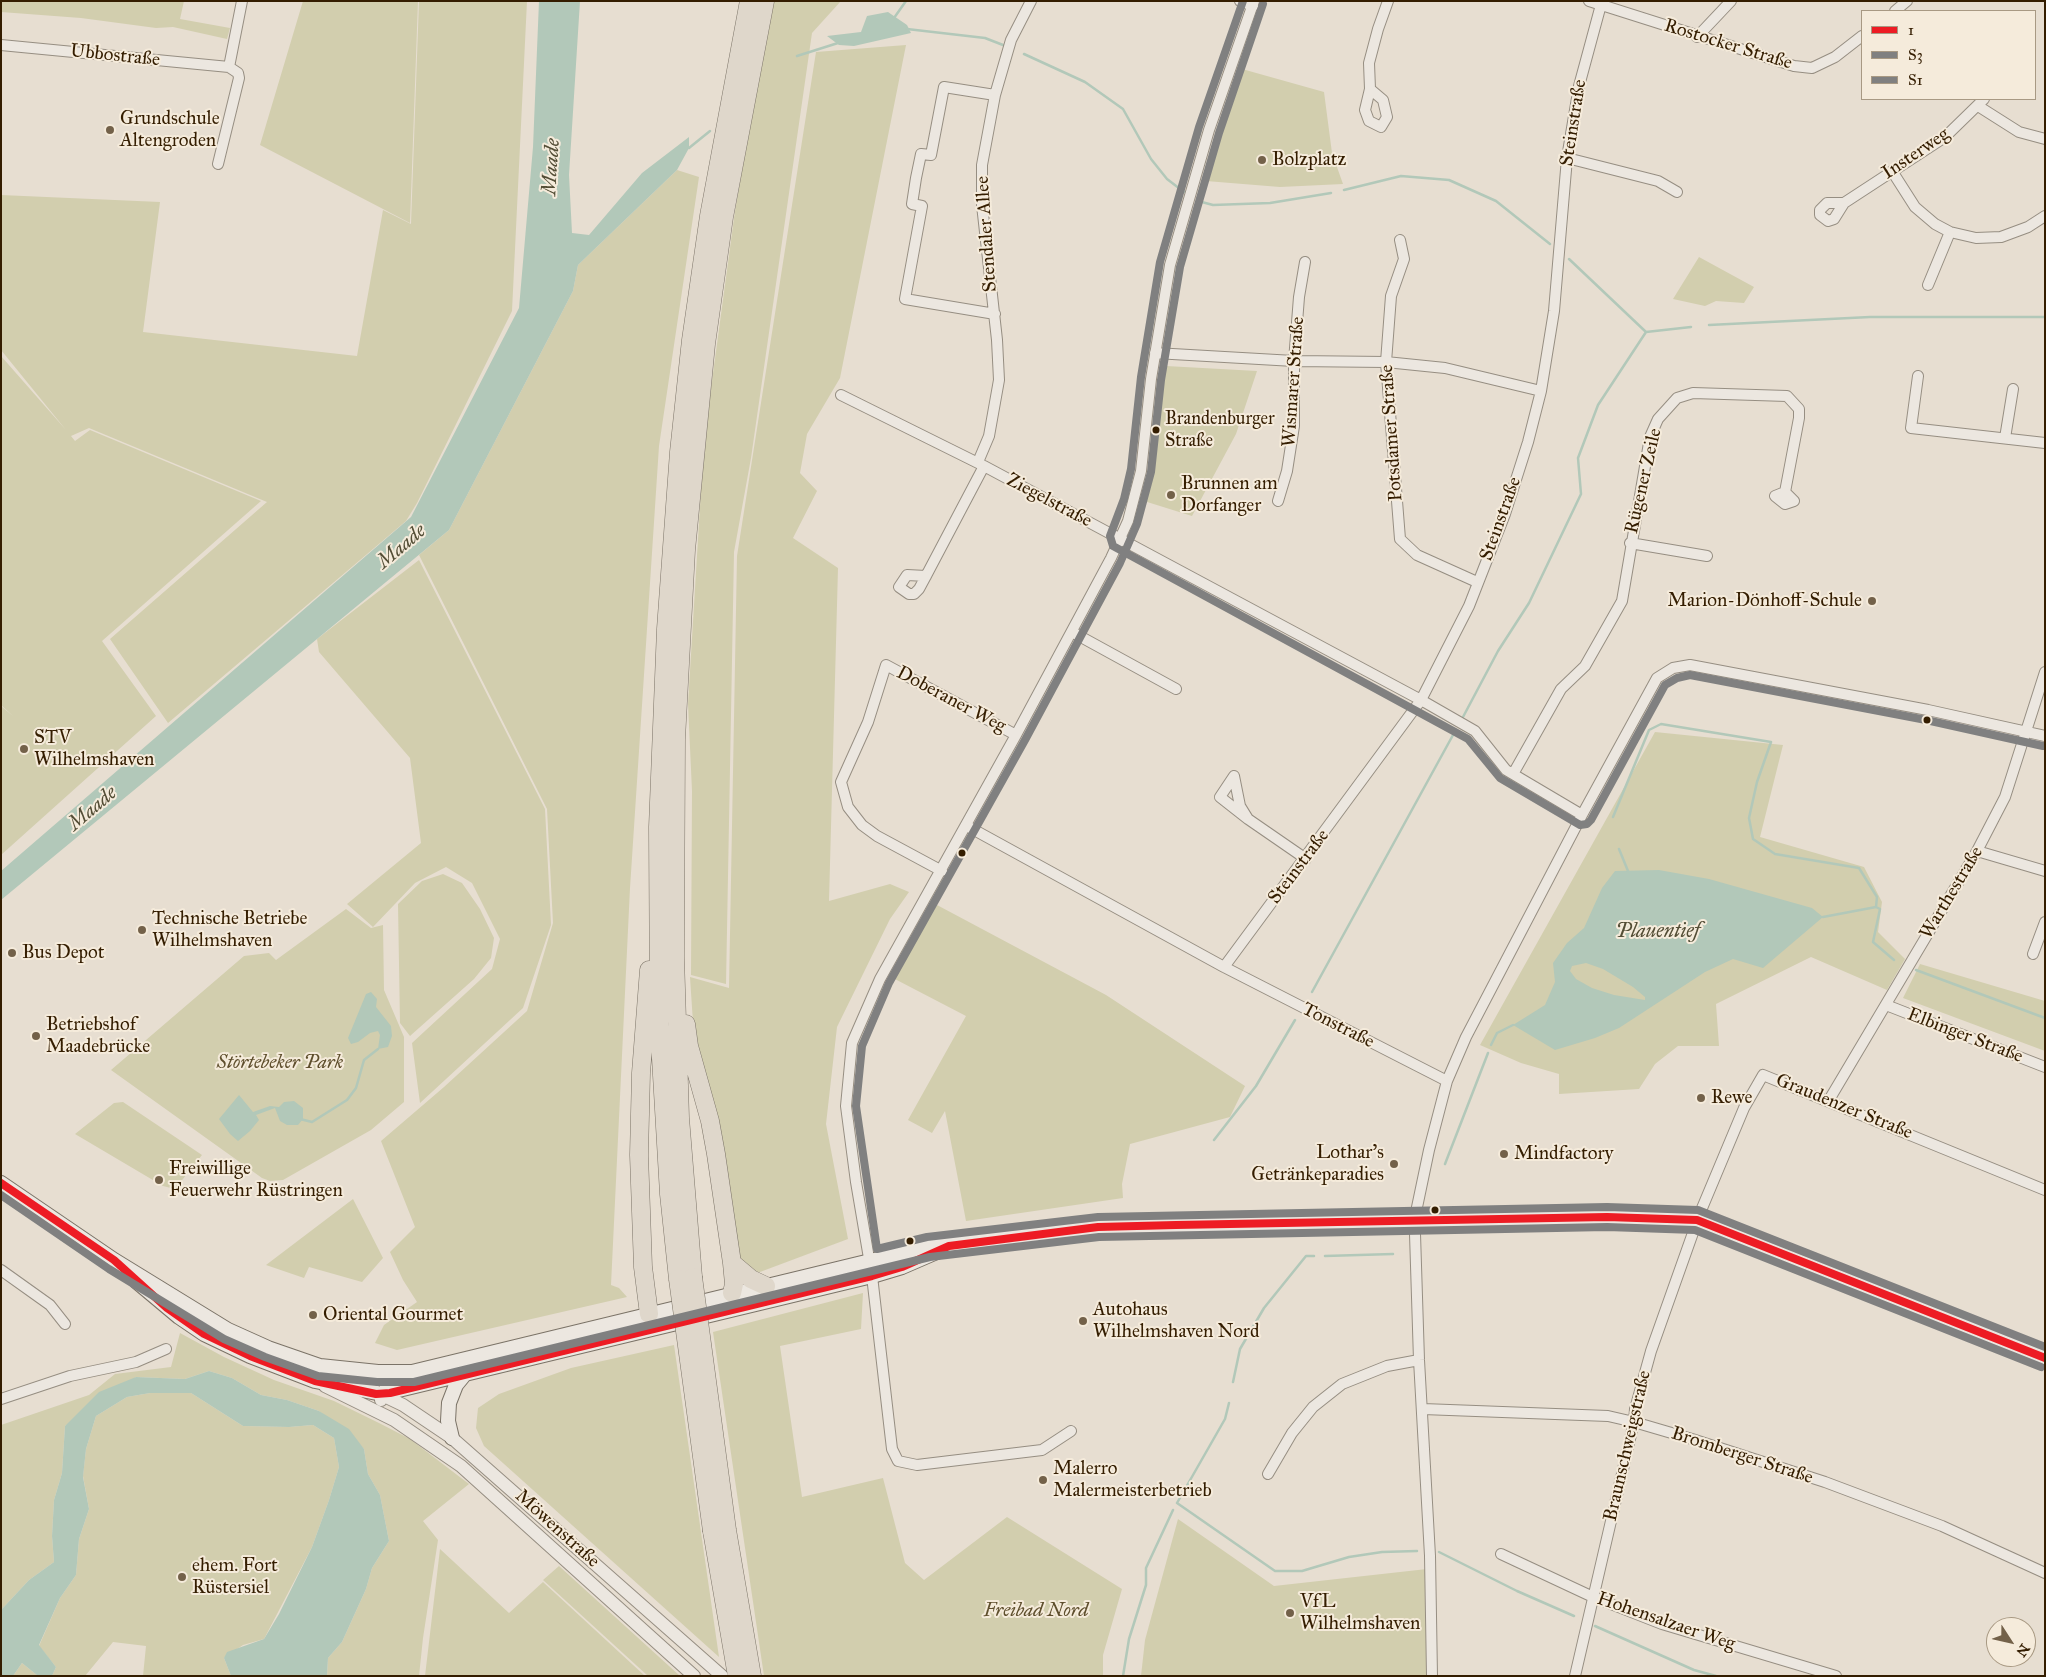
<!DOCTYPE html>
<html>
<head>
<meta charset="utf-8">
<style>
  body { margin:0 }
  #map { position:relative; width:2046px; height:1677px; overflow:hidden; background:#e7ded1; font-family:"IM FELL Great Primer",serif }
  canvas { display:block }
  .frame { position:absolute; inset:0; border:2px solid #341d00; pointer-events:none }
  .legend { position:absolute; left:1861px; top:10px; width:175px; height:90px; box-sizing:border-box; background:#f5ebdb; border:1px solid #a89983; margin:0; padding:6px 9px; list-style:none; font-size:15px; color:#341d00 }
  .legend li { display:flex; align-items:center; gap:10px; height:25px }
  .legend b { width:25px; border:1px solid #a89983 }
  .north { position:absolute; left:1986px; top:1617px; width:50px; height:50px; box-sizing:border-box; background:#f5ebdb; border:1px solid #a89983; border-radius:50%; rotate:125deg; font-size:14px; font-weight:700; line-height:20px; text-align:center; color:#341d00 }
  .north::after { content:''; display:block; margin:auto; width:18px; height:22px; background:#736149; clip-path:polygon(50% 0,100% 100%,50% 72%,0 100%) }
</style>
</head>
<body>
<div id="map">
<canvas width="2046" height="1677"></canvas>
<div class="frame"></div>
<ul class="legend">
<li><b style="height:6px;background:#ed1c24"></b>1</li>
<li><b style="height:6px;background:#808080"></b>S3</li>
<li><b style="height:6px;background:#808080"></b>S1</li>
</ul>
<div class="north">N</div>
</div>
<script>
const g = document.querySelector('canvas').getContext('2d');
g.lineJoin = 'round';
function fill(path, color) { g.fillStyle = color; g.fill(path, 'evenodd'); }
const shape = rows => new Path2D(rows.map(r => 'M' + r).join(''));
function strokePath(path, color, width, dash) { g.strokeStyle = color; g.lineWidth = width; g.lineCap = dash ? 'butt' : 'round'; g.setLineDash(dash || []); g.stroke(path); }
function label(font, color, halo, rows, align = 'center') {
  g.font = font + ' "IM FELL Great Primer",serif'; g.lineWidth = 4; g.setLineDash([]); g.textBaseline = 'middle'; g.strokeStyle = halo; g.fillStyle = color; for (const [text, x, y, turn = 0] of rows) {
    g.save(); g.translate(x, y); g.rotate((+turn || 0) * Math.PI / 180); g.textAlign = isNaN(turn) ? turn : align; if (halo) g.strokeText(text, 0, 0); g.fillText(text, 0, 0); g.restore();
  }
}
fill(shape([
  [1,1,184,1,180,19,230,28,227,39,173,27,156,28,81,18,1,12],
  [303,1,418,1,410,223,260,145],
  [419,1,527,1,512,311,417,503,406,521,168,723,110,639,267,502,89,428,71,436,75,441,90,430,261,501,102,641,156,716,1,855,1,706,13,716,1,705,1,356,66,430,1,350,1,195,160,202,143,332,357,356,383,210,411,224],
  [771,1,841,1,812,33,751,458,734,552,726,984,691,975,692,791,688,704,704,440,735,211],
  [906,45,840,378,807,434,800,473,817,491,793,538,838,568,829,901,890,884,909,892,890,919,837,1027,826,1124,848,1239,752,1275,737,1263,694,1038,690,977,729,988,737,556,816,52],
  [1242,69,1324,92,1332,153,1343,184,1280,187,1206,181],
  [677,170,699,177,659,446,630,888,611,1285,619,1288,627,1297,397,1350,375,1343,384,1325,417,1302,403,1280,390,1252,415,1227,381,1141,444,1087,527,1011,553,923,547,809,419,555,449,530,573,291,578,265],
  [1699,257,1754,287,1744,303,1716,301,1705,306,1673,299],
  [1166,366,1257,371,1236,434,1192,516,1144,501],
  [419,560,545,809,551,925,523,1008,420,1103,412,1043,492,969,500,939,472,883,446,867,415,883,373,927,347,904,421,843,410,758,319,652,317,639],
  [1655,732,1783,745,1760,837,1864,867,1882,902,1878,932,1905,959,1887,990,1811,957,1716,1004,1719,1046,1678,1046,1655,1064,1639,1089,1559,1094,1559,1074,1521,1063,1480,1045],
  [443,874,462,883,480,909,494,938,491,958,474,979,410,1036,400,1023,398,904,422,881],
  [937,905,1106,995,1245,1086,1230,1117,1130,1144,1122,1184,1123,1198,966,1221,945,1111,932,1133,908,1120,966,1016,891,977],
  [346,909,371,928,383,925,384,990,404,1037,404,1102,371,1130,283,1180,270,1181,262,1178,111,1070,244,956,269,953,276,960],
  [1920,964,2045,1001,2045,1051,1903,998],
  [123,1102,202,1155,175,1189,163,1186,75,1134,114,1103],
  [353,1199,383,1258,362,1282,309,1267,304,1278,266,1265],
  [863,1293,861,1329,780,1346,802,1497,883,1478,905,1563,924,1580,1007,1517,1122,1589,1103,1655,1103,1676,764,1676,713,1332],
  [180,1333,224,1357,274,1380,334,1401,379,1423,410,1439,469,1484,423,1521,438,1540,423,1638,419,1676,327,1676,328,1658,342,1642,366,1589,372,1568,389,1541,380,1495,368,1474,364,1449,319,1411,287,1400,261,1395,232,1378,209,1371,185,1379,136,1377,65,1426,62,1473,54,1500,52,1536,54,1562,29,1580,1,1610,1,1425,89,1395,115,1374,171,1367],
  [674,1345,719,1657,484,1446,476,1428,478,1408,499,1394,571,1368],
  [150,1393,191,1393,243,1426,289,1427,313,1425,334,1438,339,1467,329,1500,312,1547,264,1639,243,1645,224,1658,231,1676,143,1676,146,1646,113,1642,85,1676,52,1676,56,1667,39,1646,60,1598,76,1575,79,1539,89,1509,83,1476,86,1449,96,1416,127,1397],
  [1178,1519,1274,1586,1427,1569,1428,1676,1141,1676,1145,1640],
  [440,1549,509,1613,543,1582,645,1676,425,1676],
  [559,1566,680,1676,648,1676,543,1580],
  [22,1663,38,1676,13,1676]
]), '#d2ceae');
fill(shape([
  [539,1,580,1,569,175,572,233,589,235,642,173,689,137,689,148,677,170,578,265,573,291,449,530,1,900,1,871,411,517,519,308,533,147],
  [888,12,907,25,911,33,854,46,839,45,827,36,861,32,867,16],
  [1659,870,1709,879,1812,908,1823,917,1763,968,1733,959,1705,972,1619,1028,1595,1038,1555,1050,1513,1025,1545,1005,1555,982,1553,963,1567,943,1584,928,1602,888,1615,871],
  [1586,963,1603,969,1633,987,1645,997,1645,1000,1614,995,1592,988,1576,979,1570,971,1572,966],
  [371,992,377,999,376,1007,391,1026,392,1036,388,1047,378,1049,380,1035,378,1031,370,1033,358,1042,351,1044,348,1038,366,994],
  [239,1095,253,1112,270,1106,279,1107,284,1102,294,1101,303,1108,303,1119,298,1125,287,1125,280,1121,275,1108,256,1115,259,1120,250,1131,238,1141,230,1134,219,1119],
  [209,1371,232,1378,261,1395,287,1400,319,1411,349,1429,364,1449,368,1474,380,1495,389,1541,372,1568,366,1589,342,1642,328,1658,327,1676,231,1676,224,1658,227,1652,264,1639,279,1614,312,1547,329,1500,339,1467,334,1438,313,1425,289,1427,243,1426,191,1393,150,1393,127,1397,96,1416,86,1449,83,1477,89,1509,79,1539,76,1575,60,1598,39,1645,56,1667,52,1676,38,1676,22,1663,13,1676,1,1676,1,1610,29,1580,54,1562,52,1536,54,1500,62,1473,65,1426,99,1392,136,1377,185,1379]
]), '#b2c8b9');
strokePath(shape([
  [894,18,906,1],
  [907,29,985,38,1003,45],
  [1024,54,1085,82,1123,109,1151,159,1167,179,1184,192],
  [797,56,838,43],
  [689,148,710,131],
  [1344,190,1401,176,1449,180,1496,201,1550,244],
  [1198,201,1213,205,1270,203,1331,193],
  [1569,259,1646,332,1691,327],
  [1709,325,1870,317,2045,317],
  [1463,717,1498,651,1529,603,1581,494,1578,458,1598,405,1646,332],
  [1613,817,1649,730,1661,724,1771,742,1757,782,1749,818,1753,839,1775,854,1859,868,1877,897,1876,907,1823,917],
  [1619,849,1628,871],
  [1876,907,1880,909,1873,942,1894,960],
  [1916,970,2045,1018],
  [1312,992,1453,735],
  [1491,1045,1497,1033,1513,1025],
  [300,1119,312,1122,347,1100,356,1088,364,1060,378,1049],
  [1214,1140,1256,1086,1295,1020],
  [1445,1164,1488,1053],
  [1325,1256,1393,1254],
  [1233,1382,1240,1349,1264,1308,1306,1256,1314,1256],
  [1229,1403,1225,1419,1177,1503,1275,1571,1302,1571,1349,1557,1382,1552,1417,1551],
  [1439,1552,1517,1591,1574,1616],
  [1595,1626,1694,1670,1716,1676],
  [1123,1676,1129,1639,1146,1585,1146,1568,1173,1510]
]), '#b2c8b9', 2.5);
const minor = shape([
  [1240,1,1253,6],
  [1589,1,1794,66,1812,68,1835,57,1862,36],
  [1895,11,1907,1],
  [1697,37,1731,1],
  [1,45,229,67],
  [1370,89,1383,100,1387,117,1381,127,1369,121,1365,110,1370,89],
  [1370,89,1369,63,1378,29,1388,1],
  [1978,106,2019,132,2045,139],
  [1567,158,1658,181,1677,192],
  [218,164,239,78,238,73,229,67,242,1],
  [1892,171,1915,207,1935,224,1950,232,1976,238,2001,237,2028,227,2045,216],
  [1844,203,1827,203,1820,210,1820,215,1828,221,1834,219,1844,203,1945,137,1984,99],
  [1400,240,1404,259,1391,296,1386,362,1400,539,1417,555,1477,582],
  [1928,285,1950,232],
  [995,314,905,299,922,206,912,204,916,178,921,154,931,155,944,87,995,95],
  [1155,353,1294,361,1386,362,1445,368,1541,391],
  [1918,376,1911,428,2045,443],
  [841,395,984,466,1421,700,1475,731,1506,770,1582,815],
  [2005,438,2013,389],
  [978,462,989,436,999,380,997,340,982,205,982,165,995,95,1011,40,1031,1],
  [1278,501,1287,471,1294,426,1294,361,1299,297,1305,262],
  [1630,543,1707,556],
  [926,576,907,575,899,587,909,594,914,594,919,589,926,576,984,466],
  [1072,632,1176,689],
  [1513,774,1561,689,1585,666,1622,601,1650,437,1658,419,1677,398,1693,393,1787,396,1799,409,1799,418,1785,492,1775,496,1785,504,1794,501,1785,492],
  [1248,819,1220,797,1234,776,1240,806,1248,819,1306,859],
  [967,826,1224,967,1447,1081],
  [1977,851,2045,871],
  [942,871,877,836,862,825,848,807,841,782,868,722,886,665,1016,735],
  [2033,954,2045,922],
  [1224,967,1421,700,1469,606,1505,514,1528,442,1541,391,1554,311,1567,158,1579,86,1602,1],
  [1886,1005,2045,1067],
  [1829,1100,1977,851,2005,797,2045,672],
  [1,1270,50,1305,65,1324],
  [1,1399,70,1376,136,1362,166,1349],
  [1423,1409,1608,1416,1634,1422,1692,1439,1825,1482,1942,1526,2045,1573],
  [1071,1431,1042,1450,917,1465,898,1461,892,1449,872,1276,856,1182,846,1106,852,1043,880,979,1016,735,1111,558,1128,521,1141,471,1151,379,1170,265,1209,130,1254,1],
  [1268,1474,1292,1433,1313,1407,1342,1384,1387,1366,1419,1360],
  [1501,1554,1593,1597,1662,1624,1836,1676],
  [1432,1676,1430,1556,1419,1360,1415,1234,1416,1212,1429,1150,1447,1081,1466,1037,1582,815,1657,678,1673,668,1690,665,1928,710,2045,736],
  [1575,1676,1634,1422,1635,1409,1651,1351,1700,1213,1744,1108,1763,1075,2045,1190]
]);
const tertiary = shape([
  [328,1369,403,1405,452,1438,722,1676],
  [325,1386,394,1420,461,1466,694,1676],
  [381,1400,382,1394,388,1385,412,1372]
]);
const secondary = shape([
  [1,1183,114,1260,228,1330,268,1348,320,1366,378,1372,412,1372,928,1247,1098,1227,1607,1217,1697,1220,2045,1358],
  [136,1281,179,1317,204,1334,250,1356,315,1381,382,1394,872,1276,902,1267,939,1251],
  [452,1438,448,1421,449,1403,456,1385,465,1374]
]);
const motorway = shape([
  [649,970,641,1073,639,1155,643,1267,649,1314],
  [686,1024,689,1046,710,1121,716,1154,732,1263,734,1284,732,1293],
  [732,1263,751,1279,766,1286],
  [693,1277,680,1118,675,957,676,739,686,550,706,344,724,217,765,1],
  [678,1279,669,1194,659,1024,658,827,666,629,679,452,691,340,709,216,749,1],
  [727,1530,752,1676],
  [712,1531,737,1676]
]);
strokePath(minor, '#968e82', 12);
strokePath(tertiary, '#968e82', 14);
strokePath(secondary, '#7b7367', 16);
strokePath(motorway, '#7b7367', 19);
strokePath(minor, '#ece7e0', 10);
strokePath(tertiary, '#ece7e0', 12);
strokePath(secondary, '#ece7e0', 14);
strokePath(motorway, '#dfd7cb', 18);
const motorwayBridge = shape([
  [693,1277,727,1530],
  [678,1279,712,1531]
]);
strokePath(motorwayBridge, '#7b7367', 19, []);
strokePath(motorwayBridge, '#dfd7cb', 18);
strokePath(shape([
  [1,1183,114,1260,167,1308,204,1334,250,1356,315,1381,376,1394,390,1393,872,1276,902,1267,949,1246,1098,1227,1176,1225,1607,1217,1697,1220,2045,1358]
]), '#ed1c24', 8);
strokePath(shape([
  [1243,1,1199,127,1160,262,1141,377,1131,469,1124,499,1110,536,1113,546,1468,739,1500,778,1580,825,1587,824,1591,820,1665,685,1677,678,1690,675,1926,720,2043,746],
  [1,1195,109,1269,224,1339,265,1357,318,1376,377,1382,414,1382,930,1257,1099,1237,1607,1227,1695,1230,2041,1367]
]), '#808080', 8);
strokePath(shape([
  [1263,4,1219,133,1180,267,1161,380,1151,472,1137,524,1120,563,1025,740,889,983,862,1046,856,1106,877,1249,927,1237,1098,1217,1607,1207,1698,1210,2045,1347]
]), '#808080', 8);
for (const [x, y, r, color] of [
  [110,130,5,"#736149"],
  [1262,160,5,"#736149"],
  [1156,430,4.5,"#341d00"],
  [1171,495,5,"#736149"],
  [1872,601,5,"#736149"],
  [1927,720,4.5,"#341d00"],
  [24,749,5,"#736149"],
  [962,853,4.5,"#341d00"],
  [142,930,5,"#736149"],
  [12,953,5,"#736149"],
  [36,1036,5,"#736149"],
  [1701,1098,5,"#736149"],
  [1504,1154,5,"#736149"],
  [1394,1164,5,"#736149"],
  [159,1180,5,"#736149"],
  [1435,1210,4.5,"#341d00"],
  [910,1241,4.5,"#341d00"],
  [313,1315,5,"#736149"],
  [1083,1321,5,"#736149"],
  [1043,1480,5,"#736149"],
  [182,1577,5,"#736149"],
  [1290,1613,5,"#736149"]
]) { const dot = new Path2D(); dot.arc(x, y, r, 0, 2 * Math.PI); g.fillStyle = color; g.fill(dot); strokePath(dot, '#f5ebdb', 2); }
label('18px', '#341d00', '#f5ebdb', [
  ["Brandenburger",1165,420],
  ["Straße",1165,442]
], 'left');
label('19px', '#341d00', '#f5ebdb', [
  ["Rostocker Straße",1728,45,17],
  ["Ubbostraße",115,56,6],
  ["Steinstraße",1574,123,-81],
  ["Insterweg",1916,154,-34],
  ["Stendaler Allee",987,234,-94],
  ["Wismarer Straße",1294,382,-86],
  ["Potsdamer Straße",1392,433,-94],
  ["Rügener Zeile",1644,481,-77],
  ["Ziegelstraße",1049,501,28],
  ["Steinstraße",1501,519,-70],
  ["Doberaner Weg",951,700,28],
  ["Steinstraße",1299,867,-53],
  ["Warthestraße",1952,893,-59],
  ["Tonstraße",1338,1026,27],
  ["Elbinger Straße",1965,1036,21],
  ["Graudenzer Straße",1844,1107,22],
  ["Braunschweigstraße",1628,1446,-77],
  ["Bromberger Straße",1742,1456,18],
  ["Möwenstraße",557,1529,42],
  ["Hohensalzaer Weg",1666,1622,19]
]);
label('19px', '#341d00', '#f5ebdb', [
  ["Grundschule",120,119],
  ["Altengroden",120,141],
  ["Bolzplatz",1272,160],
  ["Brunnen am",1181,484],
  ["Dorfanger",1181,506],
  ["Marion-Dönhoff-Schule",1862,601,"right"],
  ["STV",34,738],
  ["Wilhelmshaven",34,760],
  ["Technische Betriebe",152,919],
  ["Wilhelmshaven",152,941],
  ["Bus Depot",22,953],
  ["Betriebshof",46,1025],
  ["Maadebrücke",46,1047],
  ["Rewe",1711,1098],
  ["Lothar's",1384,1153,"right"],
  ["Getränkeparadies",1384,1175,"right"],
  ["Mindfactory",1514,1154],
  ["Freiwillige",169,1169],
  ["Feuerwehr Rüstringen",169,1191],
  ["Autohaus",1093,1310],
  ["Wilhelmshaven Nord",1093,1332],
  ["Oriental Gourmet",323,1315],
  ["Malerro",1053,1469],
  ["Malermeisterbetrieb",1053,1491],
  ["ehem. Fort",192,1566],
  ["Rüstersiel",192,1588],
  ["VfL",1300,1602],
  ["Wilhelmshaven",1300,1624]
], 'left');
label('italic 19px', '#5e4e2c', '#f5ebdb', [
  ["Störtebeker Park",280,1063],
  ["Freibad Nord",1036,1611]
]);
label('italic 20px', '#534d35', '#f5ebdb', [
  ["Maade",552,167,-86],
  ["Maade",402,547,-40],
  ["Maade",93,809,-40],
  ["Plauentief",1658,932]
]);
</script>
</body>
</html>
